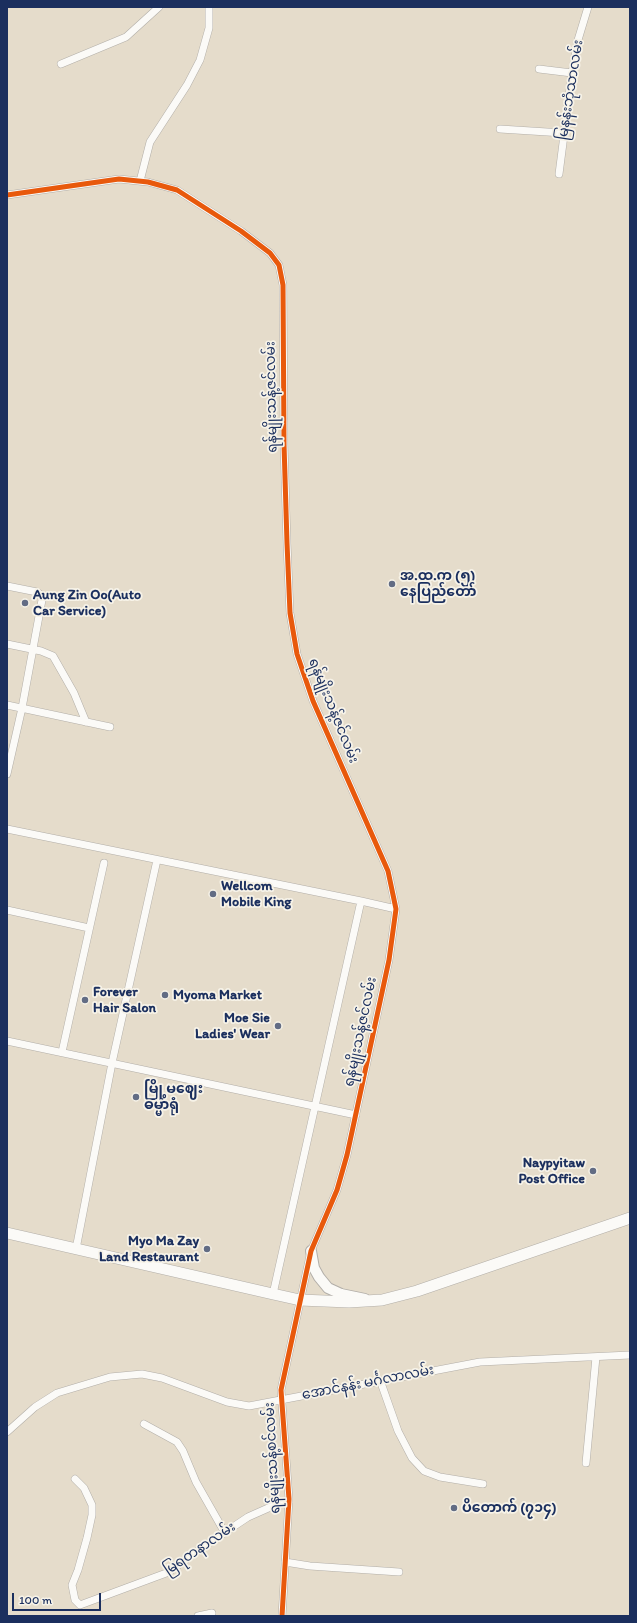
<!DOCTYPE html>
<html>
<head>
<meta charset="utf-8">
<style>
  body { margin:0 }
  #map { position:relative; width:637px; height:1623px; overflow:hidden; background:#e5dccb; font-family:Itim,sans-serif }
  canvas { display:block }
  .frame { position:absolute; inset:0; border:8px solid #1b2f5e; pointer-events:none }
  .scale { position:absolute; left:12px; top:1593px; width:89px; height:18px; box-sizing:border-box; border:2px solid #1b2f5e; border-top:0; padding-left:5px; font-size:12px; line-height:14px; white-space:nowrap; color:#1b2f5e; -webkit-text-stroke:3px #f7f3e8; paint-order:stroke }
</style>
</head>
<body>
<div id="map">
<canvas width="637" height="1623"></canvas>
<div class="frame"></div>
<div class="scale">100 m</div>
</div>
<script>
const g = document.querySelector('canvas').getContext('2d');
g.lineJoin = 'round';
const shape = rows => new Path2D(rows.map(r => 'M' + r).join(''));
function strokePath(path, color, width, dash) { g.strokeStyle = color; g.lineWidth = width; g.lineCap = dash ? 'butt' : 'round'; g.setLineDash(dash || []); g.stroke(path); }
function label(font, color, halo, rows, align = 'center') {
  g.font = font + ' Itim,"Noto Sans Myanmar",sans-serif'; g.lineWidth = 3.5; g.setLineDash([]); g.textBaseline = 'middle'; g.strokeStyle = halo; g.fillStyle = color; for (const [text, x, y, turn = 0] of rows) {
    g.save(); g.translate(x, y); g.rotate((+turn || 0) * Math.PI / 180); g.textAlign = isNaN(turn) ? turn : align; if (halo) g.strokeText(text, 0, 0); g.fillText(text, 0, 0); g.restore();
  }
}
const minor = shape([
  [61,64,126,37,159,7],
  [539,69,572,73],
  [500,129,563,133],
  [559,174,572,73,578,40,588,7],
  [140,181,150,142,187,85,200,60,209,28,209,7],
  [7,195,119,179,148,182,177,190,241,231,270,253,279,265,283,285,284,444,287,543,290,613,297,654,313,701,388,871,396,909,389,960,347,1155,337,1190,311,1251,281,1390,289,1499,282,1616],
  [7,586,37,592,41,595,42,600,22,708,7,774],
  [7,644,41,651,53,656,74,693,86,722],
  [7,705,110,727],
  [7,829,361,901],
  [7,910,89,928],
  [7,1041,356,1115],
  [62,1052,104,863],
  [76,1249,112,1063,157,860],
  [273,1294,361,901,396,909],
  [380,1380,398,1431,412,1458,424,1471,440,1477,483,1484],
  [144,1424,177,1442,183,1451,196,1482,225,1533],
  [7,1432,35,1407,57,1393,110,1377,142,1374,162,1378,227,1402,249,1406,480,1362,630,1355],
  [586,1463,596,1357],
  [75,1479,84,1488,92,1505,92,1515,87,1538,78,1570,72,1585,75,1600,80,1605,169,1572,203,1547,248,1517,275,1505,289,1502],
  [285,1562,310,1566,399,1572],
  [198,1616,212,1613]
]);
const primary = shape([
  [311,1251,314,1268,319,1277,328,1288,341,1294,365,1299]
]);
const trunk = shape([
  [7,1233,273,1294,300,1300,349,1302,382,1300,417,1291,630,1218]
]);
strokePath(minor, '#b2aea8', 8);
strokePath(primary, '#b2aea8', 12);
strokePath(trunk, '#b2aea8', 12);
strokePath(minor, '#fbfaf7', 7);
strokePath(primary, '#fbfaf7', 10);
strokePath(trunk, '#fbfaf7', 11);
strokePath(shape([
  [7,195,119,179,148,182,177,190,241,231,270,253,279,265,283,285,284,444,287,543,290,613,297,654,313,701,388,871,396,909,389,960,347,1155,337,1190,311,1251,281,1390,289,1499,282,1616]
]), '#e8590c', 5);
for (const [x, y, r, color] of [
  [392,584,4,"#626c84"],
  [25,603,4,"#626c84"],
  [213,894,4,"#626c84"],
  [165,995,4,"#626c84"],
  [85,1000,4,"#626c84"],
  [278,1026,4,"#626c84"],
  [136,1097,4,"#626c84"],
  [593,1171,4,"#626c84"],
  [207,1249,4,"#626c84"],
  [454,1508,4,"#626c84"]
]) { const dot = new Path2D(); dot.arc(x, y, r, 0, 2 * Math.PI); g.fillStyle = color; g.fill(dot); strokePath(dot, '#f7f3e8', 1.5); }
label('14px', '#1b2f5e', '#f7f3e8', [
  ["မြနန်းဘုံသာလမ်း",571,90,-81],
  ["ရန်မျိုးသန့်ဇင်လမ်း",272,397,-91],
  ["ရန်မျိုးသန့်ဇင်လမ်း",333,711,68],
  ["ရန်မျိုးသန့်ဇင်လမ်း",361,1032,-78],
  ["အောင်နန်း မင်္ဂလာလမ်း",368,1383,-11],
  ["ရန်မျိုးသန့်စင်လမ်း",273,1458,-93],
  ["မြရတနာလမ်း",200,1549,-34]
]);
label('bold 14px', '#1b2f5e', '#f7f3e8', [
  ["အ.ထ.က (၅)",400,576],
  ["နေပြည်တော်",400,592],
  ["Aung Zin Oo(Auto",33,595],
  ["Car Service)",33,611],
  ["Wellcom",221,886],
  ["Mobile King",221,902],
  ["Forever",93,992],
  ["Hair Salon",93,1008],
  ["Myoma Market",173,995],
  ["Moe Sie",270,1018,"right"],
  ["Ladies' Wear",270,1034,"right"],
  ["မြို့မဈေး",144,1089],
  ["ဓမ္မာရုံ",144,1105],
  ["Naypyitaw",585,1163,"right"],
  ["Post Office",585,1179,"right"],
  ["Myo Ma Zay",199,1241,"right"],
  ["Land Restaurant",199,1257,"right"],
  ["ပိတောက် (၇၁၄)",462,1508]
], 'left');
</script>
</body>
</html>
